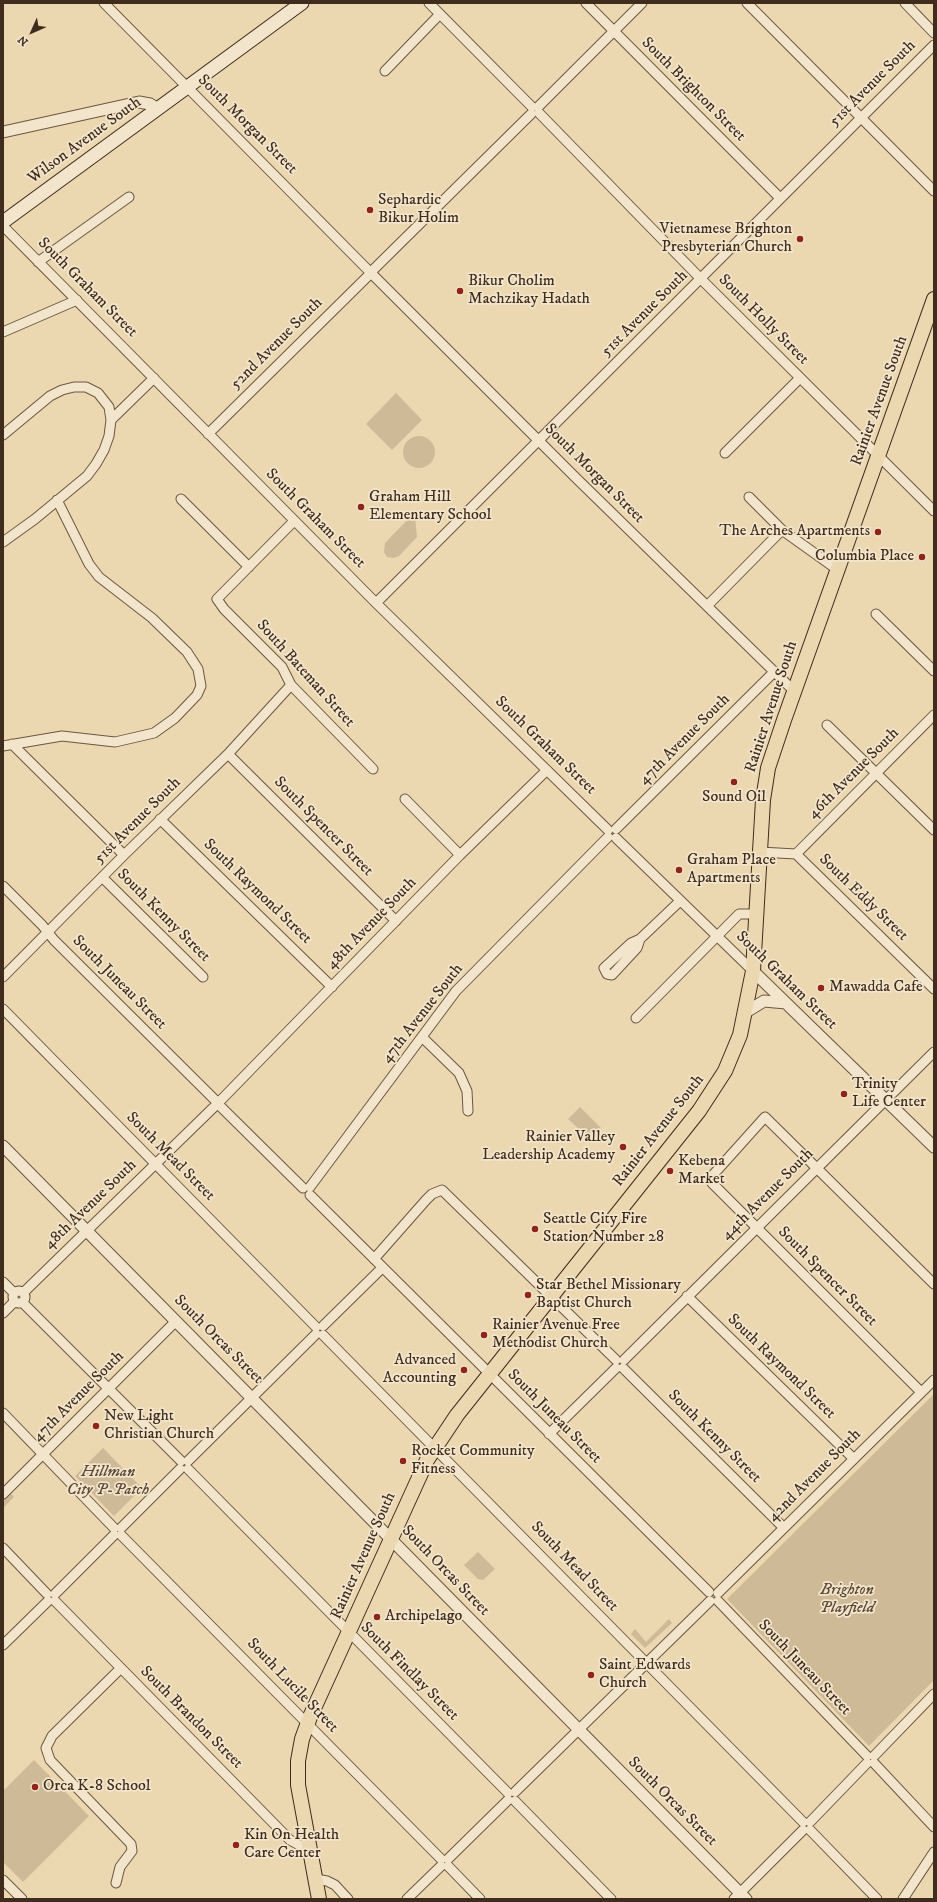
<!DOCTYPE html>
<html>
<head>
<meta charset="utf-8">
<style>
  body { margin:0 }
  #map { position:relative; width:937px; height:1902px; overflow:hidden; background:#ebd7b0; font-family:"IM FELL DW Pica",serif }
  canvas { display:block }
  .frame { position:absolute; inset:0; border:4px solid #402c1c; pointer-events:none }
  .north { position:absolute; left:12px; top:12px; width:40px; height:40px; -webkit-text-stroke:3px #f2e5cc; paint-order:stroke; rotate:225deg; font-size:11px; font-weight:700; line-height:16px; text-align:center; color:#402c1c }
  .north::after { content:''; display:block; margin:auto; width:14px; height:18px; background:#402c1c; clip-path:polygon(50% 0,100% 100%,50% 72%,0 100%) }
</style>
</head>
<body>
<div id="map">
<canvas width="937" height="1902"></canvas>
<div class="frame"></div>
<div class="north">N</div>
</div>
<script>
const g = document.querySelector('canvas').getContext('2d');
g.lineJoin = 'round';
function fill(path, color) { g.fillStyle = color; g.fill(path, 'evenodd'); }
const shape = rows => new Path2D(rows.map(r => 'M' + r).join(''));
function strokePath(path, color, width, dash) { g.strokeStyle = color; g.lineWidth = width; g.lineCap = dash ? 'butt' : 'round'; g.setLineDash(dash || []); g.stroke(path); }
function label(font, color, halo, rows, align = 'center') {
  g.font = font + ' "IM FELL DW Pica",serif'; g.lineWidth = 3.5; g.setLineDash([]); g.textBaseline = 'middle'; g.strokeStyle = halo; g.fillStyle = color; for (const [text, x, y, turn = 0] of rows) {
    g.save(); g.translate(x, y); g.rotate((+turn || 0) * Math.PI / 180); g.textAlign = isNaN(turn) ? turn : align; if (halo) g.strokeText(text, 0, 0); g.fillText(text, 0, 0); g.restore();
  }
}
fill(shape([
  [396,393,422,420,392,450,366,424],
  '403 452a16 16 0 1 1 32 0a16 16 0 1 1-32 0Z',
  [412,515,415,517,417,537,399,556,393,558,387,557,384,552,385,543],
  [580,1107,601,1128,590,1139,568,1119],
  [934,1394,934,1680,869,1746,727,1599],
  [103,1448,142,1488,114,1516,75,1476],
  [10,1493,14,1497,3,1508,3,1499],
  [478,1552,495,1569,483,1580,478,1579,464,1565],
  [669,1619,672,1623,645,1648,631,1634,635,1629,646,1642],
  [34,1760,89,1816,23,1882,3,1862,3,1791]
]), '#ceba97');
const minor = shape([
  [104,3,368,270],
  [429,3,532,107],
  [586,3,780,198],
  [747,3,934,191],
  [905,3,934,33],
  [385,71,440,14],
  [538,107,642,3],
  [539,113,701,279,934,511],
  [3,226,376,603,608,830],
  [38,262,129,197],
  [374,269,531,114],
  [374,276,575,477,794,691],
  [3,332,77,300],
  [208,434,368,276],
  [3,435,50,396,62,390,74,387,86,387,98,393,109,407,111,420],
  [725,453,800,378],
  [749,497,782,530,838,570],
  [181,499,249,567],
  [294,521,217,599,224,609,282,667,291,685,373,769],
  [3,542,35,519,87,476,96,464,104,450,109,436,111,420,154,378],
  [376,603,934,45],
  [707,606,782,530],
  [876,614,934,671],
  [827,725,934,830],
  [12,744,124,855],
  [3,746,62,736,115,742,154,733,175,718,197,695,201,686,198,669,187,652,152,618,99,577,89,564,57,500],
  [228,754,396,921],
  [405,799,460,855],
  [160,819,332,987],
  [616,829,774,672],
  [616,838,753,971],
  [760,852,796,854,934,989],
  [796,854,934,715],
  [102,877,203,977],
  [3,886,42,925,54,940,215,1100],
  [640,939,631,943,604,968,607,974,612,975,637,948,640,939,680,901],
  [3,977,124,855,228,754,291,685],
  [3,1009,316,1327],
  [636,1018,739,914,757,914],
  [422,1037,459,1073,467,1091,468,1111],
  [221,1100,460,855,547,770],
  [220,1106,303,1188],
  [310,1187,456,991,608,837],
  [310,1195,709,1592],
  [374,1259,426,1200,432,1194,442,1190,616,1360],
  [3,1282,14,1293],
  '13 1297a6 6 0 1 1 12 0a6 6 0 1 1-12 0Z',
  [23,1293,215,1106],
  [687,1296,854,1459],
  [22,1302,181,1461],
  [3,1313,14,1302],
  [323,1326,382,1268],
  [323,1335,803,1822],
  [624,1360,934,1052],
  [623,1368,784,1528],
  [921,1392,712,1183,712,1176,765,1117,934,1284],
  [3,1413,114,1528],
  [549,1434,616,1368],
  [188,1461,316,1334],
  [188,1469,508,1793],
  [3,1494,176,1321],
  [121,1528,180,1469],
  [121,1535,441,1859],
  [3,1548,47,1594],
  [718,1593,934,1380],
  [55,1594,114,1535],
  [55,1601,290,1840,310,1851],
  [718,1601,867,1756],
  [3,1645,48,1601],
  [874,1756,934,1694],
  [874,1763,934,1827],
  [515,1792,710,1601],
  [515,1801,611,1899],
  [810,1822,867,1763],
  [810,1830,877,1899],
  [448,1859,508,1800],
  [448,1866,480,1899],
  [316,1879,327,1881,335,1885,348,1899],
  [3,1880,22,1899],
  [116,1883,120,1867,132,1851,131,1844,50,1760,46,1748,52,1736,121,1668],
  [407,1899,441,1866],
  [734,1899,803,1830],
  [903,1899,934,1852]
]);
const tertiary = shape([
  [3,132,139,102,150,104,158,109],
  [753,971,934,1147],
  [746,1012,764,1001,786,1003],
  [3,1146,746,1899]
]);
const secondary = shape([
  [3,222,302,3]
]);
const primary = shape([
  [319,1899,298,1785,298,1761,302,1739,310,1717,427,1460,457,1415,699,1111,725,1071,740,1035,753,971,763,800,768,768,784,720,934,299]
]);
strokePath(minor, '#6b5741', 11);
strokePath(tertiary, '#6b5741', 13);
strokePath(secondary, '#402c1c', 15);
strokePath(primary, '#402c1c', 16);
strokePath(minor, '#f2e5cc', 9);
strokePath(tertiary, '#f2e5cc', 11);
strokePath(secondary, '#f2e5cc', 13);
strokePath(primary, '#ebd7b0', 14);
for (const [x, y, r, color] of [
  [370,210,4,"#8f2418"],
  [800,239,4,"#8f2418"],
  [460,291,4,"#8f2418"],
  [361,507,4,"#8f2418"],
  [878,532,4,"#8f2418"],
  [922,557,4,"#8f2418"],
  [734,782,4,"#8f2418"],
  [679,870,4,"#8f2418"],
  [821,988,4,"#8f2418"],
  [844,1094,4,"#8f2418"],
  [623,1147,4,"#8f2418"],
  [670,1171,4,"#8f2418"],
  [535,1229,4,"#8f2418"],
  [528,1295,4,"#8f2418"],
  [484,1335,4,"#8f2418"],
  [464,1370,4,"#8f2418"],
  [96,1426,4,"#8f2418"],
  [403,1461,4,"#8f2418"],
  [377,1617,4,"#8f2418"],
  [591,1675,4,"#8f2418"],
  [35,1787,4,"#8f2418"],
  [236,1845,4,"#8f2418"]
]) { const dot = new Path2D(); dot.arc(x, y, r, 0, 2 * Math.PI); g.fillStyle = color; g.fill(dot); strokePath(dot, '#f2e5cc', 1.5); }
label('16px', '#402c1c', '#f2e5cc', [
  ["51st Avenue South",873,84,-45],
  ["South Brighton Street",693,90,45],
  ["South Morgan Street",247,125,45],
  ["Wilson Avenue South",85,141,-36],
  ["South Graham Street",87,288,45],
  ["51st Avenue South",645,314,-45],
  ["South Holly Street",763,320,45],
  ["52nd Avenue South",277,344,-45],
  ["Rainier Avenue South",880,401,-70],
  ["South Morgan Street",594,474,45],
  ["South Graham Street",315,519,45],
  ["South Bateman Street",305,674,48],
  ["Rainier Avenue South",772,707,-72],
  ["47th Avenue South",685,740,-45],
  ["South Graham Street",545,746,44],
  ["46th Avenue South",854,774,-45],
  ["51st Avenue South",138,821,-45],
  ["South Spencer Street",323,827,45],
  ["South Raymond Street",257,892,44],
  ["South Eddy Street",863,898,44],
  ["South Kenny Street",163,916,45],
  ["48th Avenue South",372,924,-46],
  ["South Graham Street",786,981,44],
  ["South Juneau Street",119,983,45],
  ["47th Avenue South",423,1014,-52],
  ["Rainier Avenue South",659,1131,-52],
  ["South Mead Street",170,1157,45],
  ["44th Avenue South",768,1195,-45],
  ["48th Avenue South",91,1205,-44],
  ["South Spencer Street",827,1277,45],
  ["South Orcas Street",218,1340,45],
  ["South Raymond Street",781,1367,44],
  ["47th Avenue South",79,1397,-45],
  ["South Juneau Street",554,1417,45],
  ["South Kenny Street",714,1437,45],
  ["42nd Avenue South",815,1476,-45],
  ["Rainier Avenue South",364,1556,-66],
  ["South Mead Street",574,1567,46],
  ["South Orcas Street",445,1571,46],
  ["South Juneau Street",804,1668,46],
  ["South Findlay Street",409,1672,45],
  ["South Lucile Street",292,1686,46],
  ["South Brandon Street",191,1718,45],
  ["South Orcas Street",672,1802,45]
]);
label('16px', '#402c1c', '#f2e5cc', [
  ["Sephardic",378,201],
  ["Bikur Holim",378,219],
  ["Vietnamese Brighton",792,230,"right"],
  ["Presbyterian Church",792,248,"right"],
  ["Bikur Cholim",468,282],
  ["Machzikay Hadath",468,300],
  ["Graham Hill",369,498],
  ["Elementary School",369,516],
  ["The Arches Apartments",870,532,"right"],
  ["Columbia Place",914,557,"right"],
  ["Sound Oil",734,798,"center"],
  ["Graham Place",687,861],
  ["Apartments",687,879],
  ["Mawadda Cafe",829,988],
  ["Trinity",852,1085],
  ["Life Center",852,1103],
  ["Rainier Valley",615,1138,"right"],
  ["Leadership Academy",615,1156,"right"],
  ["Kebena",678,1162],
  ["Market",678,1180],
  ["Seattle City Fire",543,1220],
  ["Station Number 28",543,1238],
  ["Star Bethel Missionary",536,1286],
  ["Baptist Church",536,1304],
  ["Rainier Avenue Free",492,1326],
  ["Methodist Church",492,1344],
  ["Advanced",456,1361,"right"],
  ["Accounting",456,1379,"right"],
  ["New Light",104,1417],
  ["Christian Church",104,1435],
  ["Rocket Community",411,1452],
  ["Fitness",411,1470],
  ["Archipelago",385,1617],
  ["Saint Edwards",599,1666],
  ["Church",599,1684],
  ["Orca K-8 School",43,1787],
  ["Kin On Health",244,1836],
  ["Care Center",244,1854]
], 'left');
label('italic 16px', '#5c4835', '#f2e5cc', [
  ["Hillman",108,1473],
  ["City P-Patch",108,1491],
  ["Brighton",847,1591],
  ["Playfield",847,1609]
]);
</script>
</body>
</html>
